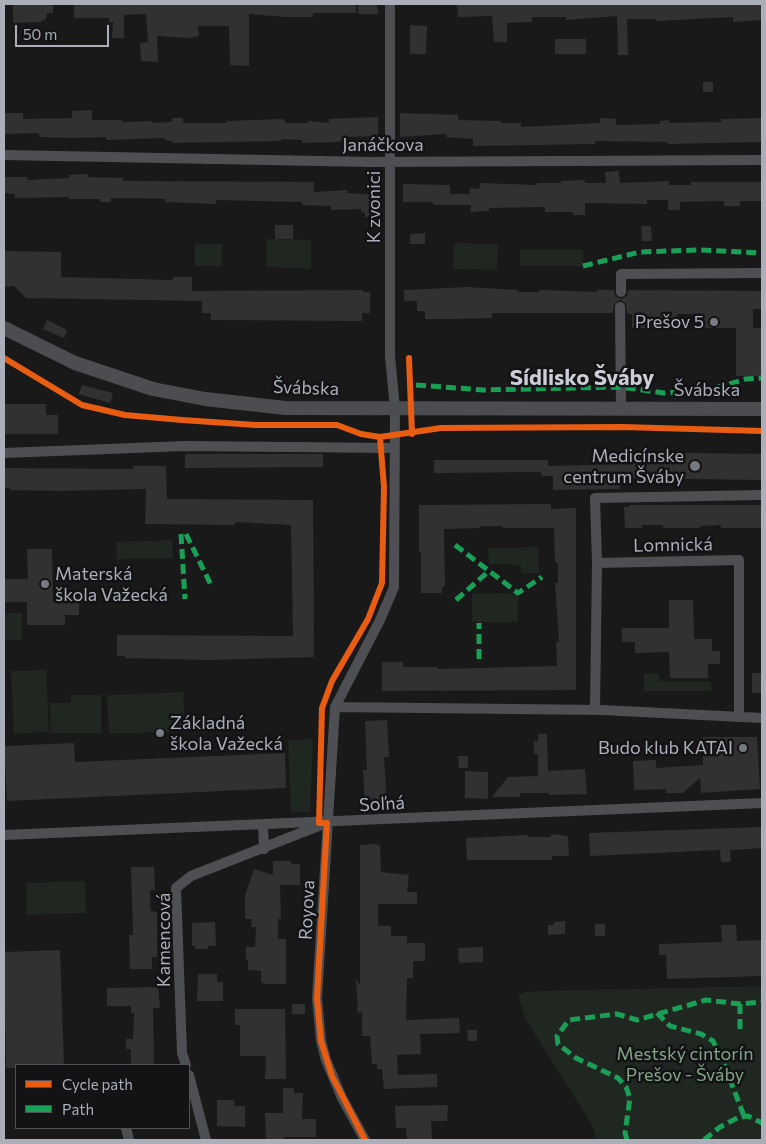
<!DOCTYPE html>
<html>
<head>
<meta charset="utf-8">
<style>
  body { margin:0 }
  #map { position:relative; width:766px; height:1144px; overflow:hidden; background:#191919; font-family:Commissioner,sans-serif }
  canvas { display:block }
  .frame { position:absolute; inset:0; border:5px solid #aaafba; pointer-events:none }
  .legend { position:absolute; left:15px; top:1064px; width:175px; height:65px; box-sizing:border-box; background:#131315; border:1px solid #4f5157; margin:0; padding:6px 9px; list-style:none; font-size:15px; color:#aaafba }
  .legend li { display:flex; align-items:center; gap:10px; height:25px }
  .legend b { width:25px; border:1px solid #4f5157 }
  .scale { position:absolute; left:15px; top:25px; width:94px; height:22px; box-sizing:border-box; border:2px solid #aaafba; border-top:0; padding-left:6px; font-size:15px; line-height:18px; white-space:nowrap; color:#aaafba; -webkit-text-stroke:4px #131315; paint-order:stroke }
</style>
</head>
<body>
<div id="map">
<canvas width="766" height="1144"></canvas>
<div class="frame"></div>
<ul class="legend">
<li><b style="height:6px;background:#e95d12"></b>Cycle path</li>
<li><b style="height:6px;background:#1a9f57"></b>Path</li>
</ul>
<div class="scale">50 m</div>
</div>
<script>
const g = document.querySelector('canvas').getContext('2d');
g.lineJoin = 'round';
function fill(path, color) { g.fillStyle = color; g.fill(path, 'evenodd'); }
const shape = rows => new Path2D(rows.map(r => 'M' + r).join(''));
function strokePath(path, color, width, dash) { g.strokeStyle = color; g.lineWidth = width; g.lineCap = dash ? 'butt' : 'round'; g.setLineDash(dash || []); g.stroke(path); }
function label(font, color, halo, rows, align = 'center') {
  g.font = font + ' Commissioner,sans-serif'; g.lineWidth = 5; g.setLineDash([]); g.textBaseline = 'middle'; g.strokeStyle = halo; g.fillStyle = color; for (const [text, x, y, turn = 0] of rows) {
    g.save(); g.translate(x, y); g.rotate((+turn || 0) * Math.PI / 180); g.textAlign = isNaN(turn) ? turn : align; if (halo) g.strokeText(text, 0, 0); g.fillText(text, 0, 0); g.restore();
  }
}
fill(shape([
  [267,239,311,240,311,269,266,267],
  [454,243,498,244,497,270,453,269],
  [195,244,222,244,222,266,195,266],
  [520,250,583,250,583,266,520,266],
  [172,540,173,558,117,559,116,542],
  [538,547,539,573,521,573,521,565,489,564,488,548],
  [518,593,518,622,472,622,472,594],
  [4,613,22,613,22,640,4,640],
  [46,670,49,732,14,734,11,671],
  [644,674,659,674,659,681,711,682,711,691,644,691],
  [183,692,185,731,109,734,107,695],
  [71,695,101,695,101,733,51,733,50,703,71,703],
  [313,739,310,812,291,812,288,740],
  [85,881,86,913,27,915,26,883],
  [762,986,762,1140,597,1140,592,1125,526,1020,518,996,525,992,542,991]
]), '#1f2720');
fill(shape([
  [13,4,53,4,53,13,47,13,46,19,40,22,13,23],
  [74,4,356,4,356,13,313,13,313,17,286,17,249,14,249,66,230,65,229,26,198,26,199,36,189,38,157,36,158,62,141,61,140,43,148,42,146,14,124,15,124,38,112,38,113,22,109,22,109,18,74,18],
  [358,4,377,4,378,14,358,14],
  [457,4,762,4,762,20,733,22,733,17,656,21,656,19,627,19,628,55,618,55,617,16,566,20,566,17,532,17,532,22,507,23,507,42,494,42,492,16,458,17],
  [410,25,427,26,426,54,410,54],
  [555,39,586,39,586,54,555,54],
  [703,82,713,82,713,92,703,92],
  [92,110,92,120,122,120,122,122,152,121,153,123,172,122,172,118,183,118,183,123,226,123,226,121,281,119,285,120,285,123,308,123,308,121,329,123,329,119,378,117,378,136,345,137,345,140,337,142,302,143,302,140,281,139,281,141,172,143,172,141,165,140,165,138,106,140,106,137,72,138,39,137,39,133,4,134,4,113,23,113,23,119,72,118,72,111],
  [400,113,458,115,458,120,501,121,501,123,521,123,521,127,600,123,600,118,616,119,616,125,660,124,660,121,669,120,669,123,721,122,721,119,762,118,762,142,668,144,667,142,595,141,595,144,473,146,473,139,446,137,446,134,400,137],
  [619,171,620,183,669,181,669,185,691,185,691,182,762,182,762,201,740,201,740,206,724,206,724,201,680,202,680,210,668,210,668,200,647,200,647,204,585,203,585,215,573,215,573,212,545,212,545,207,489,208,489,211,470,212,471,205,435,205,431,202,403,202,403,184,450,185,450,194,470,194,470,188,479,189,480,183,537,185,537,183,561,183,561,181,585,180,585,183,606,183,605,172],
  [88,174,88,177,123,178,123,181,314,182,314,192,347,190,347,193,378,195,379,216,365,217,365,213,361,212,361,209,331,210,331,206,302,205,302,202,216,200,216,204,165,202,165,199,137,198,111,198,111,202,100,202,100,199,69,199,69,197,15,198,15,194,4,193,4,177,27,177,27,180,69,178,69,175],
  [275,225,293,225,293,239,275,239],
  [641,226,651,226,652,241,642,241],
  [425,233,425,244,410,244,410,234],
  [4,251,61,252,61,277,173,280,173,277,192,277,192,291,363,290,363,292,370,292,370,313,362,313,362,321,211,320,211,313,202,313,202,301,26,298,14,286,4,287],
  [467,287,518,290,518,292,539,292,539,290,597,292,597,290,614,290,615,296,621,299,627,296,628,290,762,291,762,309,753,309,753,328,762,328,762,376,736,376,736,328,703,328,703,314,677,314,677,328,632,328,632,314,627,313,626,304,620,300,614,304,613,313,492,313,492,318,452,319,425,319,425,311,417,311,417,301,404,301,404,290],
  [47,320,67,330,64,338,43,329],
  [82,385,113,393,110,403,79,394],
  [4,404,46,404,46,415,58,415,58,434,4,434],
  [626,452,762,454,762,480,620,478,620,489,553,490,553,476,542,476,541,472,434,473,434,460,548,460,548,466,627,464],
  [185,454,323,454,323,467,185,468],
  [133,466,166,466,167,499,313,500,314,657,209,660,125,658,125,656,117,656,117,635,293,636,291,525,235,522,235,525,145,524,146,489,60,491,10,490,10,488,4,488,4,468,133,469],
  [551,504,551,509,576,508,576,690,382,691,382,662,403,662,403,667,438,667,438,669,557,666,556,642,559,642,555,583,558,583,558,563,555,563,554,528,503,528,502,526,480,526,480,528,444,529,445,587,442,587,442,593,421,593,421,552,419,552,419,505],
  [630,505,762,505,762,528,721,528,721,525,700,526,700,528,663,528,663,525,642,525,642,528,625,528,624,507,629,507],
  [27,549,52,549,53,601,79,601,79,615,65,615,65,625,27,625,27,602,4,602,4,579,28,579],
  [669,600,693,600,694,639,712,639,712,651,720,651,720,664,708,664,708,678,670,678,669,652,635,653,635,642,622,642,622,628,669,628],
  [752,673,762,673,762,693,752,693],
  [387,720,389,757,384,757,387,805,365,806,363,770,367,770,365,721],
  [538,734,547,734,548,771,585,769,587,794,549,795,549,793,520,793,520,797,492,797,508,777,538,776,538,754,534,754,534,741,538,741],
  [703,737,757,737,760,789,701,793,700,778,683,793,666,793,666,789,634,790,633,761,656,760,656,768,703,765],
  [74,743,75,762,285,753,286,788,7,801,4,746],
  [458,756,468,756,468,768,459,768],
  [465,771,488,772,488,799,465,798],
  [762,827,762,848,730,850,731,862,721,862,720,850,590,856,589,833],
  [551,834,568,836,569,856,552,856,552,860,467,860,466,838,528,835,528,837,551,837],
  [375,844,380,845,381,872,409,875,407,892,417,892,417,904,378,904,378,926,391,926,391,936,407,936,407,943,425,943,425,961,413,961,413,978,407,978,406,1020,459,1018,460,1033,420,1034,421,1054,397,1055,398,1075,437,1074,437,1087,384,1089,382,1069,377,1069,377,1064,372,1064,370,1036,362,1036,362,1012,358,1013,356,979,360,985,360,845],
  [273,861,291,861,291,864,300,864,300,885,280,885,281,919,278,919,278,939,286,939,286,984,264,984,261,982,261,971,248,970,248,960,246,960,246,947,255,947,256,927,251,927,252,919,245,919,245,895,254,869,273,875],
  [131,867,154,867,155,890,150,890,150,901,151,911,157,912,157,957,152,957,152,969,130,969,129,935,133,935],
  [565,921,565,934,548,935,548,925,554,925,554,922],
  [215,922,216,946,208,946,208,949,195,949,195,946,192,946,192,923],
  [595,924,605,924,605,936,595,936],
  [721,925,736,925,737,941,762,940,762,976,667,979,666,955,659,955,659,944,722,942],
  [483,947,483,962,459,963,458,948],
  [60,950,64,1065,16,1065,16,1068,6,1068,4,952],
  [198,974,217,974,217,982,223,982,223,1001,197,1001],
  [158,987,160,1008,153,1008,154,1065,131,1065,131,1049,126,1049,126,1039,133,1039,134,1013,131,1013,131,1006,107,1006,107,988],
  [292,1004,305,1004,305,1014,292,1014],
  [235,1009,285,1009,286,1079,265,1079,266,1056,240,1056,240,1025,235,1025],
  [467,1030,477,1030,477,1041,468,1041],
  [283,1088,294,1088,294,1093,303,1093,302,1119,316,1119,316,1137,284,1137,284,1140,266,1140,265,1113,283,1113],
  [217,1100,234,1100,234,1106,245,1106,245,1127,217,1126],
  [448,1105,447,1121,431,1121,432,1140,407,1140,406,1128,396,1128,395,1106]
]), '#313131');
strokePath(shape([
  [4,155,371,162,762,160],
  [621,292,621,274,762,273],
  [620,307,621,409],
  [4,453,185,446,394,448],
  [597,563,595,498,762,495],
  [335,707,602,710,762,718],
  [595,710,597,563,739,560,739,717],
  [263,825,264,849],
  [4,835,762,803],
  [186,1065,182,1053,176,888,191,876,321,825],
  [189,1075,206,1140],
  [126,1128,129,1140],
  [365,1140,342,1098,326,1060,321,1041,317,998,335,707,380,620,394,587,395,409,390,356,390,4]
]), '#4d4f52', 10);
strokePath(shape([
  [4,328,75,363,153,389,205,399,285,408,762,409]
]), '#4c4d51', 14);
strokePath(shape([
  [583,266,640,252,699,250,762,253],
  [416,385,483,390,620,387,664,393,708,390,746,379,761,378],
  [181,534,185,599],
  [186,534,211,585],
  [455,545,518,593,542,577],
  [456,600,489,571],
  [479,659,479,623],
  [740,1004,740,1029],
  [657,1013,670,1026,701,1034,713,1041,722,1059,744,1116],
  [627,1140,625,1133,630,1098,626,1087,618,1078,576,1058,558,1044,557,1036,569,1020,617,1014,637,1020,706,1000,740,1004,762,1002],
  [704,1140,720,1127,739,1117,748,1116,762,1123]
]), '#1a9f57', 5, [10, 5]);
strokePath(shape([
  [4,358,82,405,125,415,182,420,256,425,337,425,361,434,380,437,441,428,622,427,762,431],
  [409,358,412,434],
  [365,1140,332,1076,321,1041,317,998,327,823,319,823,322,708,332,681,368,619,382,583,384,487,380,437]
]), '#e95d12', 6);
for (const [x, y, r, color] of [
  [714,322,5,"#777a82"],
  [695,466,6,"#777a82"],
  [45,584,5,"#777a82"],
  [160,733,5,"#777a82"],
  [743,748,5,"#777a82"]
]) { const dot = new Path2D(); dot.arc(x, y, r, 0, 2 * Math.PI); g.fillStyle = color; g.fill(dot); strokePath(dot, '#131315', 2); }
label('18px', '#aaafba', '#131315', [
  ["Janáčkova",383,145],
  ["K zvonici",374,207,-90],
  ["Švábska",306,388,2],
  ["Švábska",707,390],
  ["Lomnická",673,545,-1],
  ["Soľná",382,804,-3],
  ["Royova",307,910,-87],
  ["Kamencová",164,940,-90]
]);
label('18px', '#aaafba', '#131315', [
  ["Prešov 5",704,322],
  ["Medicínske",684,456],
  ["centrum Šváby",684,477],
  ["Materská",55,574,"left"],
  ["škola Važecká",55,595,"left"],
  ["Základná",170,723,"left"],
  ["škola Važecká",170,744,"left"],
  ["Budo klub KATAI",733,748]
], 'right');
label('18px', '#81a684', '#131315', [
  ["Mestský cintorín",685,1054],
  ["Prešov - Šváby",685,1075]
]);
label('bold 22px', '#cbced6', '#131315', [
  ["Sídlisko Šváby",582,378]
]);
</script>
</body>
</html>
